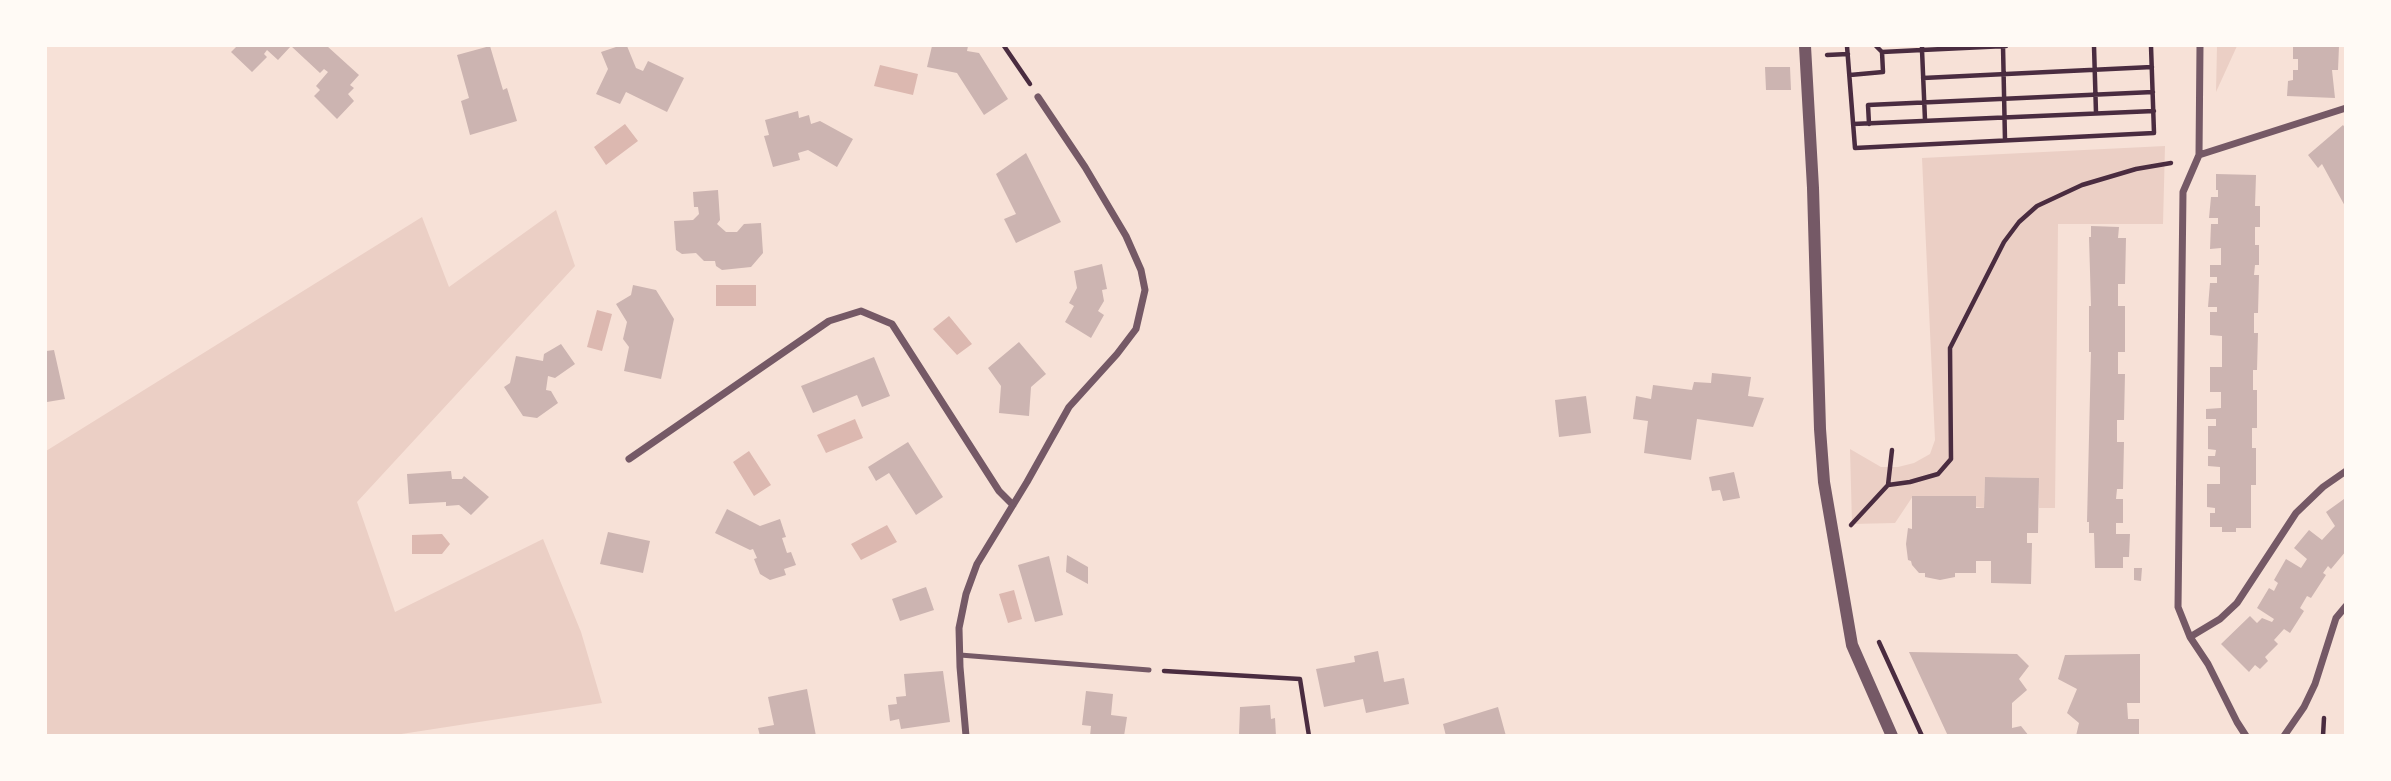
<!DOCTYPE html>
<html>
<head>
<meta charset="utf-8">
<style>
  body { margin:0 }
  #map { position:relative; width:2391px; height:781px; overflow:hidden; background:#f7e1d7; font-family:"Source Sans 3",sans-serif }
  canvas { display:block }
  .frame { position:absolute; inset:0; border:47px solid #fffaf5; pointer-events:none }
</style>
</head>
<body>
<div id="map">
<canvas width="2391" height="781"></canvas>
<div class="frame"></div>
</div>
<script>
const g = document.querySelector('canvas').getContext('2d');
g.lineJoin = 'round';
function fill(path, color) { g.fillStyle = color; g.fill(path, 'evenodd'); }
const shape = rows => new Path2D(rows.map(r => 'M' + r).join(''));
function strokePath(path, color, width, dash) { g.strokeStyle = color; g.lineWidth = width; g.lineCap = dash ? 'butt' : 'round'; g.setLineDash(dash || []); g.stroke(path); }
fill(shape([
  [2217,46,2237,46,2216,92],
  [2165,146,2163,224,2058,224,2055,508,2039,508,2038,478,1985,477,1984,508,1913,496,1895,523,1852,524,1850,449,1881,467,1898,467,1914,463,1930,454,1935,440,1922,158],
  [556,210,575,266,357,502,395,612,543,539,581,632,602,703,395,735,46,735,46,451,422,217,449,287]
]), '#ebcfc5');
fill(shape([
  [880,65,918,74,913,95,874,86],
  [625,124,638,141,606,165,594,147],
  [716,285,756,285,756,306,716,306],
  [597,310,612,314,602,351,587,347],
  [949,316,972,344,957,355,933,329],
  [855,419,863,438,826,453,817,435],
  [749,451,771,485,754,496,733,462],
  [887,525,897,542,861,560,851,544],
  [442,534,450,544,442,554,412,554,412,535],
  [1014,590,1022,619,1008,623,999,594]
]), '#dcb8b0');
fill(shape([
  [237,46,327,46,359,75,350,85,354,88,348,94,354,101,337,119,314,96,320,90,316,86,328,72,324,69,320,73,291,46,278,60,267,50,264,54,267,57,252,72,231,52],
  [490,46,503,90,507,88,517,121,470,135,461,101,469,98,457,55],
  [619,46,627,46,636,68,643,71,648,61,684,78,667,112,626,92,620,104,596,94,608,69,601,52],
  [932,46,968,46,967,51,979,53,1008,99,984,115,957,73,927,67],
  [2293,46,2339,46,2338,70,2332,70,2335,98,2287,96,2288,81,2293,80,2293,70,2298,70,2298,59,2293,59],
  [1765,67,1790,67,1791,90,1766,90],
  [798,111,799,118,809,115,811,124,820,121,853,139,837,167,808,150,798,153,800,160,773,167,764,136,769,135,765,120],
  [2343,125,2346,129,2346,208,2322,164,2318,168,2308,155],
  [1026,153,1061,222,1016,243,1004,219,1016,214,996,174],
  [2216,174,2256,175,2255,206,2260,206,2260,227,2255,227,2255,245,2259,245,2259,265,2255,265,2254,275,2259,275,2258,313,2254,313,2254,333,2258,333,2257,370,2253,370,2253,390,2257,390,2257,428,2252,428,2252,448,2256,448,2256,485,2251,485,2251,528,2236,528,2236,532,2222,532,2222,527,2210,527,2210,513,2215,513,2215,508,2207,507,2207,484,2220,484,2220,467,2208,466,2208,456,2215,456,2216,450,2208,449,2208,426,2216,426,2216,419,2206,419,2206,409,2221,408,2221,392,2210,392,2210,367,2222,367,2222,336,2210,335,2210,312,2217,312,2217,307,2208,307,2210,283,2217,283,2217,277,2210,277,2210,265,2221,265,2221,248,2210,249,2211,224,2218,224,2218,218,2209,218,2211,197,2218,197,2218,190,2216,190],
  [718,190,720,220,717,224,726,232,737,232,744,224,761,223,763,253,751,267,722,270,716,266,715,261,704,261,696,253,682,254,676,250,674,221,693,220,699,214,698,207,694,207,693,192],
  [2091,226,2119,227,2118,238,2126,238,2125,284,2118,284,2118,306,2125,306,2125,352,2118,352,2118,374,2125,374,2124,420,2117,420,2117,442,2124,442,2123,489,2117,489,2116,499,2123,499,2123,523,2116,523,2116,534,2130,534,2129,557,2123,557,2123,568,2095,568,2094,533,2089,533,2089,522,2087,522,2091,352,2089,352,2089,306,2091,306,2089,237,2091,237],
  [1102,264,1107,289,1102,290,1104,301,1098,311,1104,315,1091,338,1065,322,1074,306,1069,303,1077,288,1074,271],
  [633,285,656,290,674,319,661,379,624,371,629,347,623,339,627,322,616,304,631,295],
  [1019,342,1046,374,1031,387,1029,416,999,413,1001,386,988,368],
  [561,344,575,364,555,378,548,376,546,390,551,391,558,403,537,418,523,416,504,387,510,383,516,356,543,361,544,354],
  [54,350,65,399,47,402,46,351],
  [874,357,890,396,862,407,857,395,813,413,801,386],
  [1712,373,1751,377,1748,396,1764,398,1753,427,1697,419,1691,460,1644,453,1648,421,1633,419,1636,396,1651,399,1653,385,1692,390,1694,382,1711,383],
  [1586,396,1591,433,1559,437,1555,400],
  [908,442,943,497,916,515,889,473,876,481,868,467],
  [451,471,452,479,462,479,464,476,489,497,471,515,459,505,446,506,446,502,409,504,407,474],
  [1734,472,1740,498,1723,501,1720,490,1712,491,1709,477],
  [1985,477,2039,478,2038,533,2027,533,2027,543,2032,543,2031,584,1991,583,1991,561,1976,561,1976,573,1955,573,1955,577,1940,580,1925,577,1925,573,1919,573,1912,565,1911,561,1908,560,1906,544,1908,528,1912,529,1912,496,1976,496,1976,508,1984,508],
  [2344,499,2346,551,2331,569,2328,566,2323,573,2326,575,2311,598,2307,596,2300,608,2304,611,2290,633,2284,629,2274,640,2278,644,2265,657,2268,661,2260,669,2255,665,2249,672,2221,644,2250,616,2257,623,2262,618,2272,622,2274,619,2257,608,2269,588,2274,591,2278,583,2274,580,2286,559,2301,568,2307,559,2294,548,2309,530,2322,540,2335,526,2326,512],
  [727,509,760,526,780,519,786,537,782,538,787,553,791,552,796,565,784,569,786,575,770,580,760,574,754,559,757,558,753,549,750,550,715,533],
  [608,532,650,541,643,573,600,564],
  [1067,555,1088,567,1088,584,1066,572],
  [1049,556,1063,615,1035,622,1018,565],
  [2134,568,2142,568,2141,581,2134,580],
  [926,587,934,610,900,621,892,599],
  [1378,651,1384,682,1404,678,1409,704,1366,713,1363,699,1324,707,1316,669,1355,662,1354,656],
  [1909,652,2017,654,2029,666,2019,679,2027,690,2012,703,2012,728,2021,726,2029,736,1948,736],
  [2140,654,2140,703,2127,703,2128,719,2139,719,2139,736,2076,736,2079,723,2067,713,2077,689,2058,679,2065,655],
  [943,671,950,722,901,729,899,719,890,721,888,705,897,704,896,697,906,696,904,674],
  [807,689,816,736,760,736,758,728,774,725,768,697],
  [1086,691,1113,694,1111,715,1127,717,1124,736,1090,736,1091,726,1082,725],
  [1270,705,1271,719,1275,718,1276,736,1239,736,1240,707],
  [1498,707,1506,736,1446,736,1443,724]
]), '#ccb4b1');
strokePath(shape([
  [1004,46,1030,84],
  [1847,46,1855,148,2154,133,2151,46],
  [1876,46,1882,52],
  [2003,46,2005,140],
  [2094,46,2096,113],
  [1827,55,1848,54],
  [1850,75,1883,72,1882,52,1922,50,1922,46],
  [1923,78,2152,67],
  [1925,120,1922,50,2006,46],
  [1853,124,2154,111],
  [1869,124,1868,105,2153,92],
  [1888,485,1910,482,1938,474,1951,459,1950,348,2004,242,2019,222,2037,206,2082,185,2136,169,2171,163],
  [1851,525,1888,485,1892,450],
  [1879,642,1922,736],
  [1164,671,1300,679,1309,736],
  [2323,736,2324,718]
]), '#4a2c40', 4.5);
strokePath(shape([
  [960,655,1149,670]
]), '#755966', 5);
strokePath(shape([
  [2200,46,2199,155,2183,192,2178,607,2190,637,2208,664,2237,722,2246,736],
  [2199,155,2346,108],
  [629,459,829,321,861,311,892,324,999,491,1013,505],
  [2190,637,2220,619,2237,603,2296,513,2323,487,2346,471],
  [966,736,960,667,959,628,966,594,977,564,1027,482,1069,407,1117,354,1136,329,1145,290,1141,270,1126,236,1085,167,1038,97],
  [2284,736,2304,707,2315,684,2336,618,2346,606]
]), '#755966', 7);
strokePath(shape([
  [1805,46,1813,188,1820,429,1824,482,1852,645,1892,736]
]), '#755966', 12);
</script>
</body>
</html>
